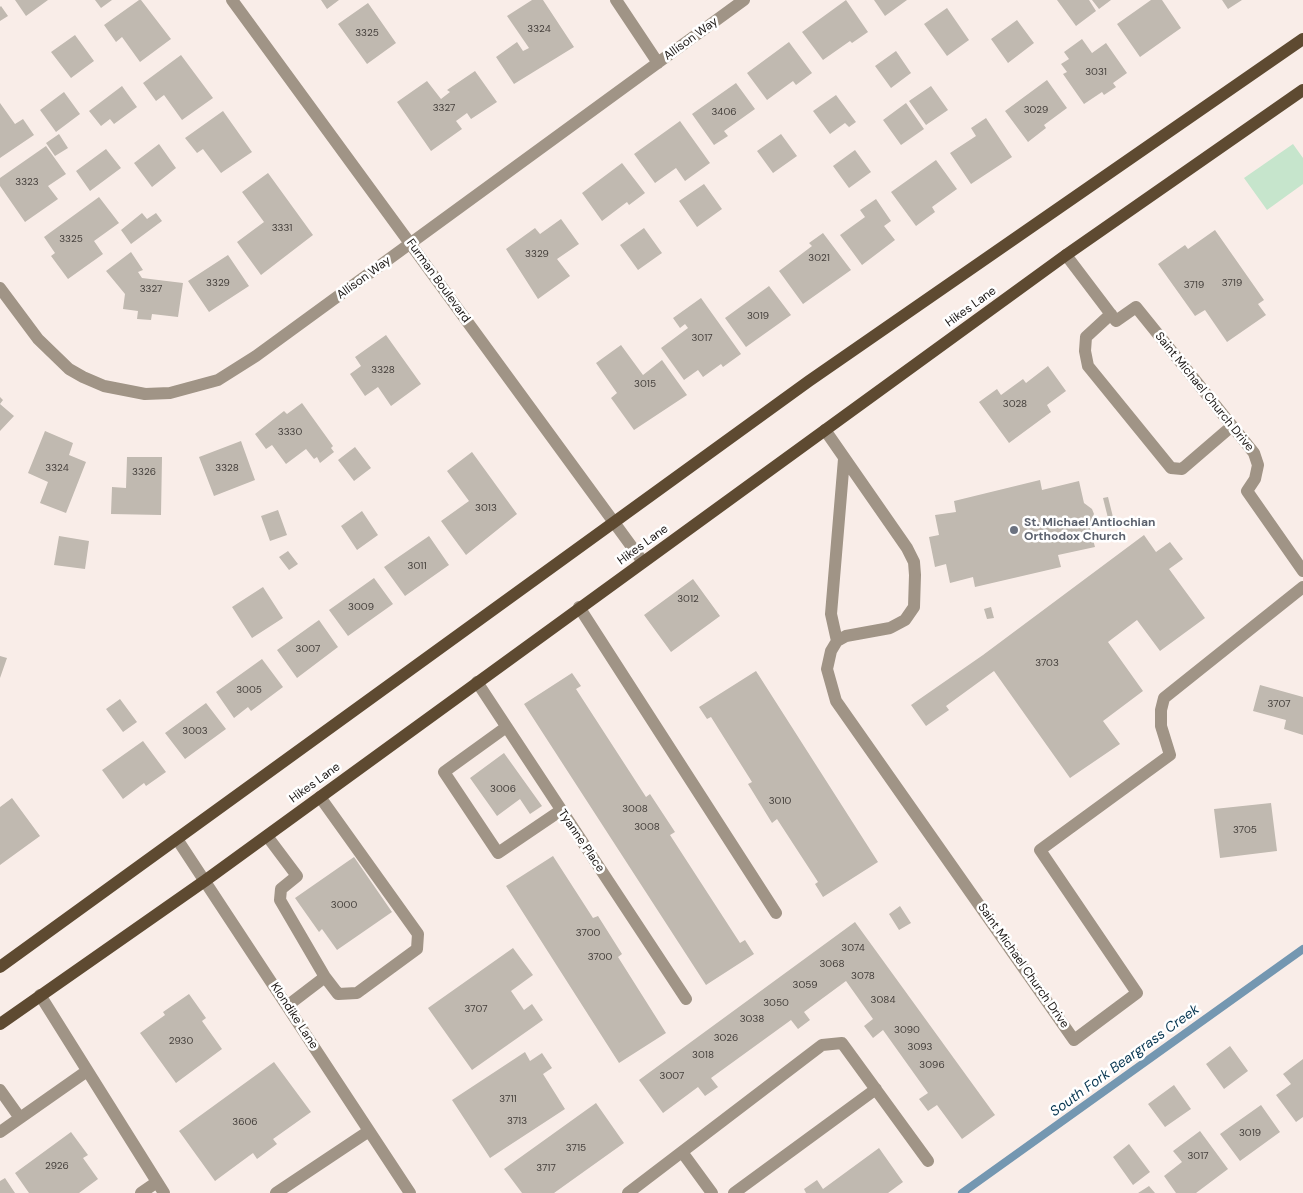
<!DOCTYPE html>
<html>
<head>
<meta charset="utf-8">
<style>
  body { margin:0 }
  canvas { display:block; background:#f9ede8 }
</style>
</head>
<body>
<canvas width="1303" height="1193"></canvas>
<script>
const g = document.querySelector('canvas').getContext('2d');
g.lineJoin = 'round';
function fill(path, color) { g.fillStyle = color; g.fill(path, 'evenodd'); }
const shape = rows => new Path2D(rows.map(r => 'M' + r).join(''));
function strokePath(path, color, width, dash) { g.strokeStyle = color; g.lineWidth = width; g.lineCap = dash ? 'butt' : 'round'; g.setLineDash(dash || []); g.stroke(path); }
function label(font, color, halo, rows, align = 'center') {
  g.font = font + ' "DM Sans",sans-serif'; g.lineWidth = 5; g.setLineDash([]); g.textBaseline = 'middle'; g.strokeStyle = halo; g.fillStyle = color; for (const [text, x, y, turn = 0] of rows) {
    g.save(); g.translate(x, y); g.rotate((+turn || 0) * Math.PI / 180); g.textAlign = isNaN(turn) ? turn : align; if (halo) g.strokeText(text, 0, 0); g.fillText(text, 0, 0); g.restore();
  }
}
fill(shape([
  [1293,144,1303,158,1303,184,1267,210,1244,178]
]), '#c6e5cc');
strokePath(shape([
  [962,1193,1303,949]
]), '#7497b1', 8);
fill(shape([
  [15,0,48,0,26,16],
  [95,0,112,0,101,8],
  [139,0,141,0,171,39,140,62,122,37,116,42,104,25],
  [321,0,339,0,327,9],
  [532,0,543,0,574,47,514,84,496,57,517,42,523,51,529,48,507,16],
  [846,0,868,32,852,43,850,41,823,60,802,32],
  [874,0,907,0,885,16],
  [1057,0,1089,0,1096,11,1076,26],
  [1092,0,1111,0,1099,9],
  [1151,0,1162,0,1181,28,1140,57,1117,24],
  [1222,0,1242,0,1228,9],
  [368,3,396,43,367,64,338,24],
  [1,6,8,16,0,21,0,7],
  [947,8,969,40,947,56,924,24],
  [1017,20,1034,43,1008,63,991,39],
  [75,35,94,61,71,78,51,52],
  [1082,39,1092,53,1106,43,1127,73,1113,83,1116,87,1104,95,1102,92,1084,104,1063,74,1067,72,1061,64,1069,59,1064,52],
  [789,42,812,73,796,85,793,81,767,100,747,73],
  [896,51,911,73,891,88,875,66],
  [181,55,213,98,182,120,164,95,156,101,143,83],
  [475,71,497,102,471,119,467,113,456,121,462,129,431,151,397,102,427,81,441,99,450,92,447,90],
  [1047,80,1067,108,1044,125,1046,128,1028,142,1005,111],
  [736,83,755,109,724,131,728,136,714,145,692,114],
  [122,86,137,107,114,124,110,119,101,126,89,111],
  [931,86,948,110,926,125,909,101],
  [64,92,80,114,56,132,40,110],
  [836,95,856,122,849,127,845,123,830,134,813,111],
  [0,103,15,124,23,119,34,135,0,158],
  [906,103,924,129,901,145,883,120],
  [223,111,252,152,221,173,203,149,197,153,185,138],
  [986,118,1012,157,971,184,950,153,976,136,971,128],
  [680,121,710,163,685,181,676,168,655,183,634,154],
  [59,134,68,148,55,156,46,143],
  [781,134,797,156,773,173,757,151],
  [159,144,176,168,152,187,134,163],
  [46,146,66,174,48,186,58,199,25,222,0,186,0,178],
  [106,149,121,168,90,191,76,171],
  [855,150,871,172,849,188,833,166],
  [936,160,957,189,932,207,935,212,916,226,891,192],
  [622,163,645,193,629,205,627,202,602,221,582,193],
  [268,173,313,235,261,275,237,242,264,222,242,192],
  [704,184,722,209,697,227,679,201],
  [99,197,119,223,94,241,103,254,68,279,51,256,55,253,44,237],
  [876,199,891,221,884,226,895,240,862,265,840,235,865,217,860,210],
  [142,213,147,219,156,213,162,221,131,244,121,230],
  [561,219,579,244,557,259,570,276,538,299,506,249,535,228,540,234],
  [644,228,662,253,638,270,620,245],
  [1215,230,1264,300,1258,304,1266,315,1227,342,1205,310,1195,316,1158,264,1185,245,1188,249],
  [823,233,851,270,803,304,779,271,812,246,809,243],
  [131,252,143,270,138,272,142,278,183,283,178,317,152,314,151,320,137,319,138,311,123,309,125,294,106,271],
  [228,255,249,286,209,312,188,281],
  [769,286,791,315,746,347,725,318],
  [701,298,741,354,723,367,721,364,703,377,698,370,684,380,661,348,688,328,685,324,680,328,673,318],
  [386,335,421,384,391,406,378,387,365,396,350,374,361,366,355,357],
  [621,345,643,375,662,360,687,395,634,430,611,398,617,393,596,363],
  [1048,366,1066,391,1047,405,1051,412,1009,443,979,402,997,389,1001,395,1023,379,1026,383],
  [0,397,3,400,0,404,14,416,0,431],
  [302,403,333,446,331,448,334,452,320,463,317,457,314,459,306,449,286,464,272,445,266,449,255,434,284,411,287,414],
  [45,431,73,443,69,455,86,462,66,513,40,503,48,482,28,473],
  [241,441,255,480,214,496,199,457],
  [355,447,371,468,354,481,338,460],
  [472,452,517,514,466,555,441,521,469,501,447,471],
  [127,457,162,457,161,515,111,514,112,487,126,488],
  [1040,480,1042,490,1079,481,1084,503,1092,509,1094,514,1089,525,1095,547,1058,555,1061,567,975,587,973,577,950,583,946,564,935,567,929,537,939,535,935,515,956,512,954,501],
  [1108,497,1115,525,1110,526,1103,498],
  [278,510,287,535,270,541,261,516],
  [362,511,378,535,357,550,341,526],
  [1144,535,1156,552,1170,542,1183,559,1169,569,1205,618,1160,651,1137,620,1108,642,1143,691,1103,721,1120,744,1070,778,994,671,946,706,949,710,926,726,911,705,983,655],
  [59,536,89,541,85,569,54,565],
  [429,536,449,565,405,596,384,567],
  [288,551,298,564,289,570,279,557],
  [374,578,393,604,348,636,329,610],
  [693,579,720,616,671,652,644,615],
  [263,587,283,618,252,638,232,607],
  [991,607,994,618,987,619,984,609],
  [319,620,338,647,297,678,277,650],
  [0,656,7,658,0,678],
  [262,659,283,687,251,711,248,707,234,718,216,692],
  [756,671,878,862,823,897,815,884,818,882,777,819,772,823,748,784,752,782,711,717,707,719,699,707],
  [572,673,581,686,576,689,646,797,650,794,675,832,670,835,740,943,745,940,754,954,706,985,524,704],
  [1260,685,1303,697,1303,735,1284,729,1286,720,1253,711],
  [120,699,137,722,123,732,106,709],
  [206,703,226,729,185,759,165,733],
  [143,741,166,772,146,786,144,783,123,799,102,770],
  [504,753,542,806,530,814,520,799,497,816,470,778],
  [12,798,40,836,0,865,0,807],
  [1271,803,1277,851,1220,858,1214,809],
  [553,856,593,918,598,916,622,954,618,957,666,1033,619,1063,506,886],
  [354,857,392,912,337,950,322,929,319,932,295,898],
  [900,906,911,923,899,930,889,914],
  [855,922,995,1115,962,1139,937,1105,928,1111,919,1099,928,1093,883,1030,873,1038,864,1026,873,1019,846,981,804,1012,810,1020,798,1029,791,1020,711,1078,718,1087,705,1096,698,1087,663,1113,639,1080],
  [513,948,533,975,511,991,524,1010,532,1004,543,1020,472,1070,428,1008],
  [189,994,206,1018,202,1021,222,1049,176,1083,140,1033,165,1015,163,1012],
  [1230,1046,1248,1071,1224,1089,1206,1064],
  [525,1052,530,1061,542,1053,552,1068,543,1074,565,1109,490,1158,452,1100],
  [1303,1059,1303,1117,1296,1122,1276,1095,1291,1084,1283,1074],
  [274,1062,311,1112,273,1139,277,1144,257,1159,253,1153,215,1181,179,1131],
  [1174,1085,1191,1109,1165,1127,1148,1104],
  [596,1103,624,1143,554,1193,522,1193,504,1169],
  [1261,1105,1280,1132,1240,1161,1220,1134],
  [1200,1131,1228,1169,1196,1193,1176,1193,1164,1176,1182,1162,1173,1151],
  [71,1132,88,1155,83,1158,98,1179,79,1193,29,1193,15,1173],
  [1129,1144,1150,1172,1133,1185,1113,1157],
  [879,1148,903,1182,888,1193,806,1193,804,1189,817,1180,823,1189],
  [5,1178,15,1193,0,1193,0,1181],
  [1149,1186,1155,1193,1138,1193]
]), '#c0b9b0');
strokePath(shape([
  [232,0,643,562],
  [616,0,658,63],
  [1066,255,1116,321,1136,307,1254,453,1258,465,1255,479,1247,491,1303,571],
  [0,288,38,339,69,369,83,377,104,386,145,394,170,393,218,380,256,356,744,0],
  [1111,314,1086,337,1085,351,1088,366,1171,468,1182,469,1232,426],
  [825,430,907,548,914,562,915,575,914,607,905,620,890,628,846,636,837,641,831,651,827,669,836,701,1074,1040,1137,993,1040,850,1170,755,1161,726,1161,710,1164,698,1303,587],
  [579,607,776,913],
  [837,641,831,614,844,459],
  [477,682,686,999],
  [505,728,444,772,498,853,560,811],
  [267,836,297,876,281,889,280,900,325,977,338,994,357,993,417,949,418,934,320,797],
  [177,839,410,1193],
  [40,995,164,1193],
  [287,1006,325,977],
  [0,1090,20,1118],
  [0,1132,87,1071],
  [682,1152,712,1193],
  [141,1193,157,1182],
  [276,1193,369,1131],
  [628,1193,822,1045,842,1043,928,1161],
  [734,1193,876,1089]
]), '#a09486', 12);
strokePath(shape([
  [0,967,809,381,1303,39],
  [0,1024,206,880,1066,255,1303,90]
]), '#5e4a31', 12);
for (const [x, y, r, color] of [
  [1014,530,5,"#6b7280"]
]) { const dot = new Path2D(); dot.arc(x, y, r, 0, 2 * Math.PI); g.fillStyle = color; g.fill(dot); strokePath(dot, '#fff', 2); }
label('10px', '#443f3b', null, [
  ["3324",539,29],
  ["3325",367,33],
  ["3031",1096,72],
  ["3327",444,108],
  ["3029",1036,110],
  ["3406",724,112],
  ["3323",27,182],
  ["3331",282,228],
  ["3325",71,239],
  ["3329",537,254],
  ["3021",819,258],
  ["3329",218,283],
  ["3719",1232,283],
  ["3719",1194,285],
  ["3327",151,289],
  ["3019",758,316],
  ["3017",702,338],
  ["3328",383,370],
  ["3015",645,384],
  ["3028",1015,404],
  ["3330",290,432],
  ["3324",57,468],
  ["3328",227,468],
  ["3326",144,472],
  ["3013",486,508],
  ["3011",417,566],
  ["3012",688,599],
  ["3009",361,607],
  ["3007",308,649],
  ["3703",1047,663],
  ["3005",249,690],
  ["3707",1279,704],
  ["3003",195,731],
  ["3006",503,789],
  ["3010",780,801],
  ["3008",635,809],
  ["3008",647,827],
  ["3705",1245,830],
  ["3000",344,905],
  ["3700",588,933],
  ["3074",853,948],
  ["3700",600,957],
  ["3068",832,964],
  ["3078",863,976],
  ["3059",805,985],
  ["3084",883,1000],
  ["3050",776,1003],
  ["3707",476,1009],
  ["3038",752,1019],
  ["3090",907,1030],
  ["3026",726,1038],
  ["2930",181,1041],
  ["3093",920,1047],
  ["3018",703,1055],
  ["3096",932,1065],
  ["3007",672,1076],
  ["3711",508,1099],
  ["3713",517,1121],
  ["3606",245,1122],
  ["3019",1250,1133],
  ["3715",576,1148],
  ["3017",1198,1156],
  ["2926",57,1166],
  ["3717",546,1168]
]);
label('12px', '#1a1614', '#fff', [
  ["Allison Way",691,39,-36],
  ["Allison Way",364,278,-36],
  ["Furman Boulevard",438,281,54],
  ["Hikes Lane",971,307,-36],
  ["Saint Michael Church Drive",1204,392,51],
  ["Hikes Lane",643,545,-36],
  ["Hikes Lane",315,783,-36],
  ["Tyanne Place",581,841,56],
  ["Saint Michael Church Drive",1023,966,55],
  ["Klondike Lane",294,1016,57]
]);
label('bold 12px', '#5b616d', '#fff', [
  ["St. Michael Antiochian",1024,523],
  ["Orthodox Church",1024,537]
], 'left');
label('italic 14px', '#063550', '#fff', [
  ["South Fork Beargrass Creek",1125,1061,-36]
]);
</script>
</body>
</html>
